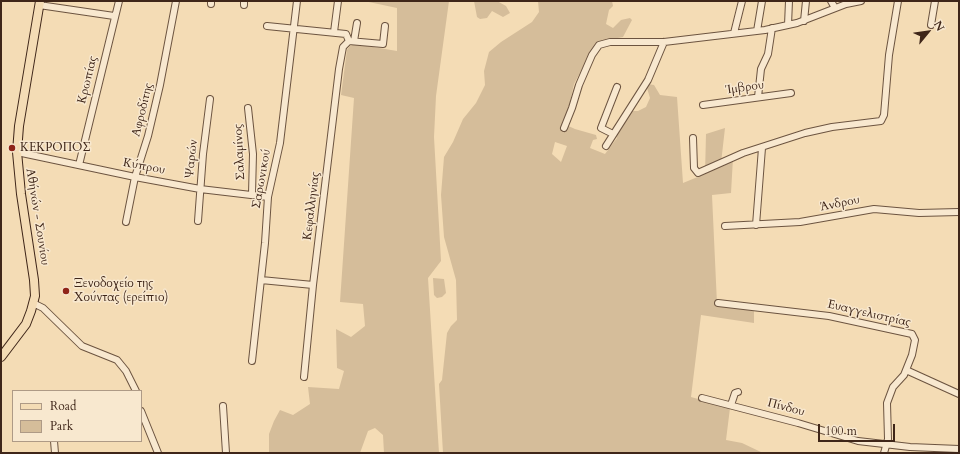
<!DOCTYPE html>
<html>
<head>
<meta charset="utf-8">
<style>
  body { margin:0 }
  #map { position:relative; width:960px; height:454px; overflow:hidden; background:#f4dcb5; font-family:Cardo,serif }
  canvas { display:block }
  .frame { position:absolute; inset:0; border:2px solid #3f2619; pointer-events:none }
  .legend { position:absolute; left:12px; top:390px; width:130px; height:52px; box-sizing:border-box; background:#f8e8cf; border:1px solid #ae9a86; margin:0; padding:5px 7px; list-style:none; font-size:12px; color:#3f2619 }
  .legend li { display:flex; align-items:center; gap:8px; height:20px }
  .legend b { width:20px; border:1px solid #ae9a86 }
  .north { position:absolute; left:908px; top:12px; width:40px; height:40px; -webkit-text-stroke:3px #f8e8cf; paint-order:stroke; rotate:61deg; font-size:11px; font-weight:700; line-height:16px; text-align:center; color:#3f2619 }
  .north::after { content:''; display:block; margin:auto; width:14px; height:18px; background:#3f2619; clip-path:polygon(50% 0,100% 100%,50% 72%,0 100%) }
  .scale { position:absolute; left:818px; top:424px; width:77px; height:18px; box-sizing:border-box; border:2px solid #3f2619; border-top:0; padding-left:5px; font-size:12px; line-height:14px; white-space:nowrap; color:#3f2619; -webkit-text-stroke:3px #f8e8cf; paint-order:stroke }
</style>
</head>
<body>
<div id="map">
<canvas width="960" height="454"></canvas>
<div class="frame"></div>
<ul class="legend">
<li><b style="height:5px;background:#f4dcb5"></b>Road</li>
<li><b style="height:11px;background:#d5bd9a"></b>Park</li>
</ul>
<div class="north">N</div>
<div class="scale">100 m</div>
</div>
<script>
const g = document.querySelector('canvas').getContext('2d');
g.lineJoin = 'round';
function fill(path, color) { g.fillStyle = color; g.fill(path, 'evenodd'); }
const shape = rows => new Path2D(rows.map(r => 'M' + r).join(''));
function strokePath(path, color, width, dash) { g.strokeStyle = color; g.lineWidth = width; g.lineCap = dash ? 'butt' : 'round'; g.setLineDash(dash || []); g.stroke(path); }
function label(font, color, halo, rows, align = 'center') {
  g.font = font + ' Cardo,serif'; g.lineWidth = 3; g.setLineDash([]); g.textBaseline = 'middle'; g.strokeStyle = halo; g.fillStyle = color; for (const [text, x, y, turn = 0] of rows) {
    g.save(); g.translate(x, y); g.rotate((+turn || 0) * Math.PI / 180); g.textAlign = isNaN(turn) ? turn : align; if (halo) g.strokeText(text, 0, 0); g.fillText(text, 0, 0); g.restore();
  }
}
fill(shape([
  [364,1,449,1,436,96,434,137,441,261,428,278,439,453,384,453,383,435,375,428,368,431,360,453,269,453,269,434,274,421,280,410,293,415,310,404,308,387,339,389,344,371,337,368,336,329,351,337,365,326,363,304,340,302,354,98,341,95,347,50,350,46,355,44,397,51,397,8],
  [474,1,497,1,506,6,510,13,503,17,492,11,487,18,480,19,477,17],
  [538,1,612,1,613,6,609,10,606,24,613,28,621,20,630,18,632,20,623,37,602,41,595,45,574,84,568,111,562,123,575,129,596,135,597,139,593,140,590,148,605,154,617,138,615,135,631,111,638,111,646,107,650,98,647,88,648,84,654,85,660,95,677,97,683,183,705,174,706,134,725,128,721,163,733,158,731,193,712,195,717,304,754,310,754,323,701,315,691,397,730,408,726,440,742,443,763,453,443,453,439,384,442,380,447,333,451,326,457,320,456,280,444,237,441,195,444,157,453,142,463,119,476,103,485,85,484,71,489,52,501,42,532,22,539,12],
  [555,142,567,146,561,162,552,154],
  [433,278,444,279,446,293,442,297,437,298,434,295]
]), '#d5bd9a');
const minor = shape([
  [831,1,835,8],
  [211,4,211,1],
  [39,5,114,16],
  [244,5,244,1],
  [804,21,806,1],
  [788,25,789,1],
  [931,25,935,1],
  [267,26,346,34,349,41],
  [757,31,762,1],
  [334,32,338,1],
  [734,33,742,1],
  [349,41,383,44,385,26],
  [354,41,357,23],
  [758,97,761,69,768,54,772,28],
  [703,105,791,93],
  [248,108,253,154,252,194],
  [564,128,572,108,579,85,592,55,599,45,610,42,664,42,765,30,797,23,846,4,861,1],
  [613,134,601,128,617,87],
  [693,138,694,168,698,173,743,153,805,133,832,127,881,121,884,115,889,55,898,1],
  [606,146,648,80,664,42],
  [17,152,135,177,200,189,268,197],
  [79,165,119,1],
  [198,221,203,154,210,99],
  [126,222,135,177,148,136,160,85,176,1],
  [756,225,762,148],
  [725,226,800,222,874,209,919,213,959,212],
  [261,280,313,285],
  [33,303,43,308,82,346,117,360,126,371,136,391],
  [718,303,829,316,912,334,915,340,912,355,904,375,893,387,887,403,888,439,884,453],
  [252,361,265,243,268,197,280,143,297,1],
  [906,370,959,394],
  [304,377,313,285,339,69,343,47,349,41],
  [702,398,798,423,858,441,910,447,959,449],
  [731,405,735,393,738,392],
  [223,406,226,453],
  [141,411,158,453],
  [54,441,55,453]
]);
const major = shape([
  [1,357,26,324,31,311,35,296,34,280,21,194,17,152,19,126,40,1]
]);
strokePath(minor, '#6c5440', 8);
strokePath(major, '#3f2619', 10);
strokePath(minor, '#f8e8cf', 6);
strokePath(major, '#f4dcb5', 8);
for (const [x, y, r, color] of [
  [12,148,4,"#8f2418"],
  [66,291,4,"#8f2418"]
]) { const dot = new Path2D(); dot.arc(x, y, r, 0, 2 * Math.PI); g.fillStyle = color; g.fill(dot); strokePath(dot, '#f8e8cf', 1.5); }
label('12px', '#3f2619', '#f8e8cf', [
  ["Κρωπίας",88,80,-76],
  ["Ίμβρου",745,88,-8],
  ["Αφροδίτης",143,110,-76],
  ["Σαλαμίνος",240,152,-93],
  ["Ψαρών",192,159,-84],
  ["Κύπρου",144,167,11],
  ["Σαρωνικού",262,179,-80],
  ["Άνδρου",840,204,-11],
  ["Κεφαλληνίας",312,206,-83],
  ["Αθήνών - Σουνίου",37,217,81],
  ["Ευαγγελιστρίας",869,314,13],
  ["Πίνδου",786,408,15]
]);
label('12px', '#3f2619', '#f8e8cf', [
  ["ΚΕΚΡΟΠΟΣ",20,148],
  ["Ξενοδοχείο της",74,284],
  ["Χούντας (ερείπιο)",74,298]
], 'left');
</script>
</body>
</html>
